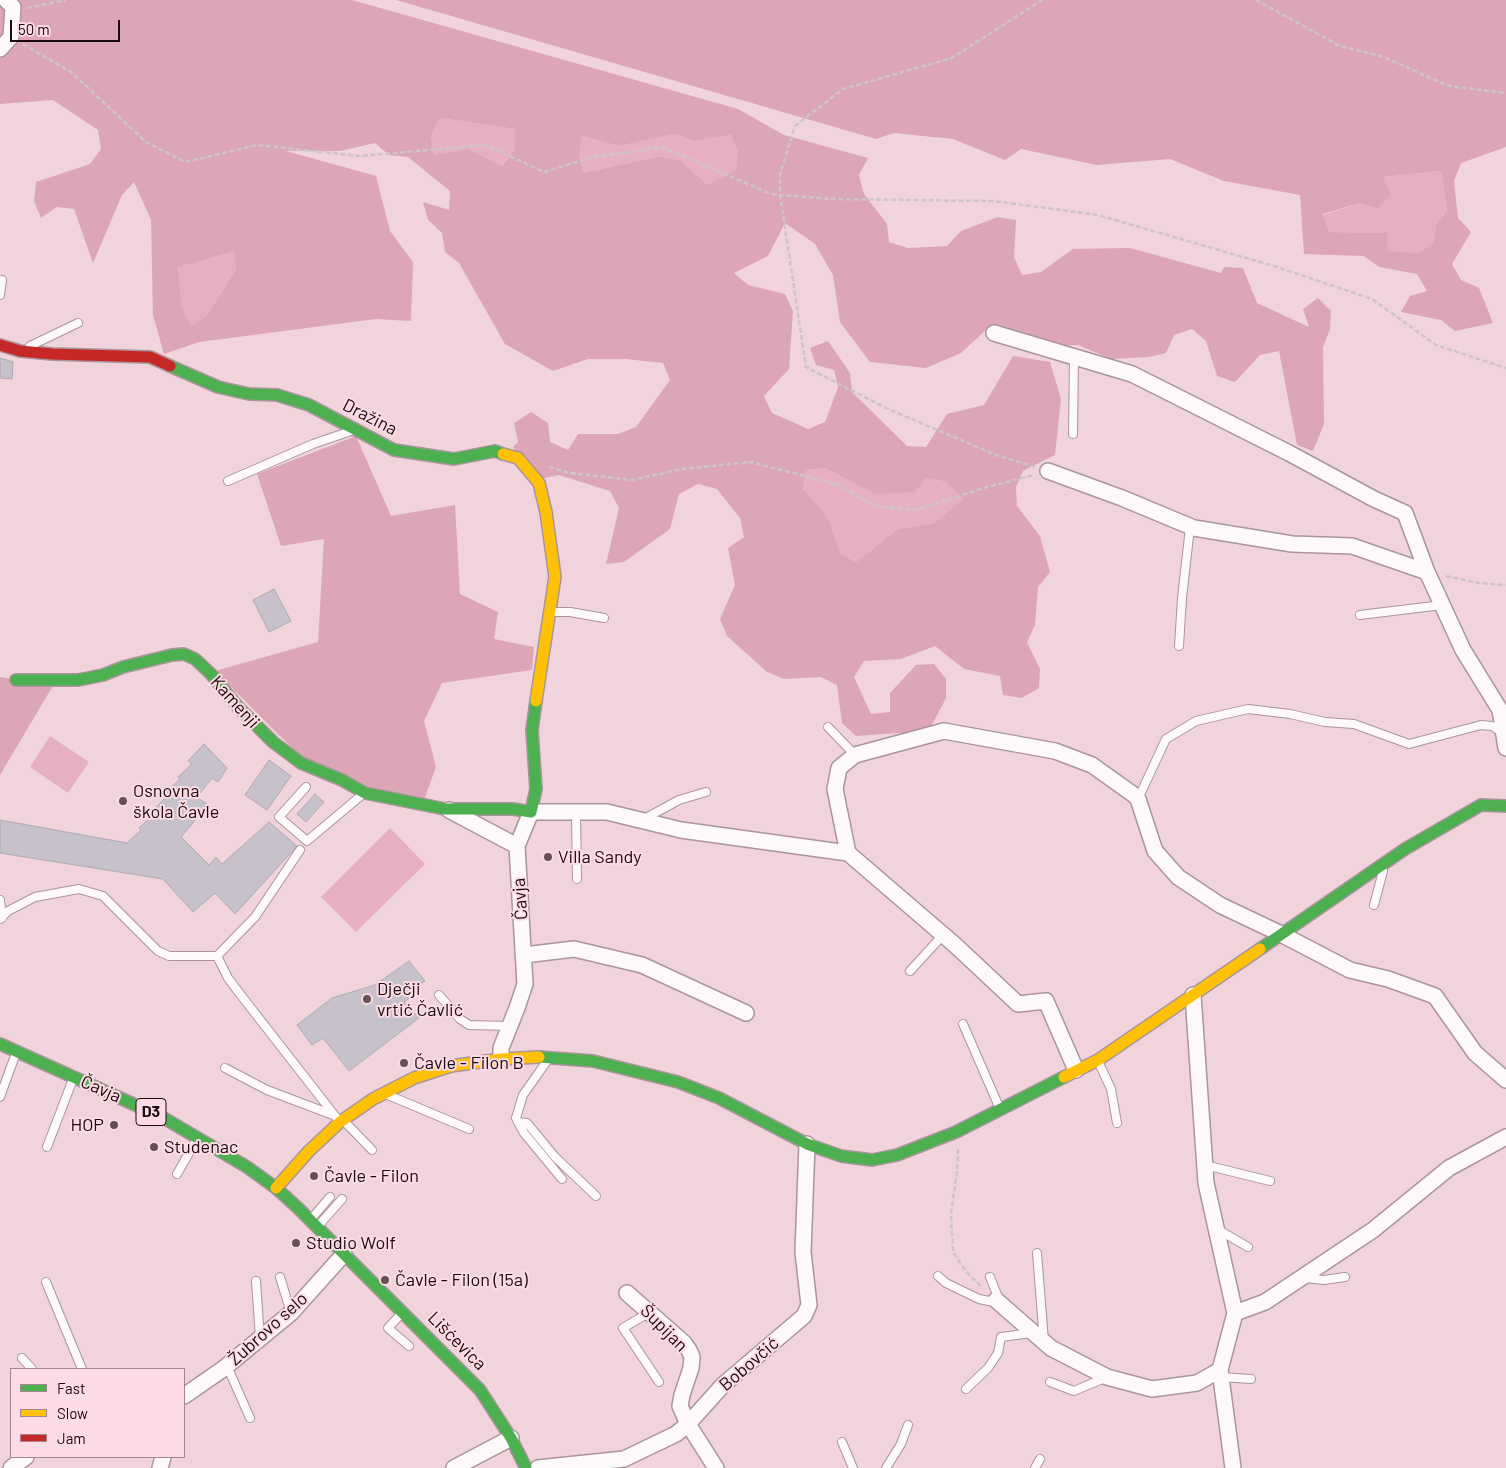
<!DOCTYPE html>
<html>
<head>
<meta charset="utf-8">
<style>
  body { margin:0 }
  #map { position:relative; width:1506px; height:1468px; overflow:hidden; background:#f0d3db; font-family:Barlow,sans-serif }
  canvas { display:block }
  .legend { position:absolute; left:10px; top:1368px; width:175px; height:90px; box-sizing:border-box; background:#fcdbe4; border:1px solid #a2878e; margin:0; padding:6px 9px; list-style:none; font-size:15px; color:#1a090e }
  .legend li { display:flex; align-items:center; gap:10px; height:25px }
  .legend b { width:25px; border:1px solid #a2878e }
  .scale { position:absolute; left:10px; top:20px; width:110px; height:22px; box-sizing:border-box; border:2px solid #1a090e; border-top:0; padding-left:6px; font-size:15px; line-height:18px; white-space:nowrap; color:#1a090e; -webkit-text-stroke:4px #fcdbe4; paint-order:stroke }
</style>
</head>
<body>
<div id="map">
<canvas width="1506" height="1468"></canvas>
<ul class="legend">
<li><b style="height:6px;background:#4caf50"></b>Fast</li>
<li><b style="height:6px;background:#ffc107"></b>Slow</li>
<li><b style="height:6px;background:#c62828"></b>Jam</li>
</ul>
<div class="scale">50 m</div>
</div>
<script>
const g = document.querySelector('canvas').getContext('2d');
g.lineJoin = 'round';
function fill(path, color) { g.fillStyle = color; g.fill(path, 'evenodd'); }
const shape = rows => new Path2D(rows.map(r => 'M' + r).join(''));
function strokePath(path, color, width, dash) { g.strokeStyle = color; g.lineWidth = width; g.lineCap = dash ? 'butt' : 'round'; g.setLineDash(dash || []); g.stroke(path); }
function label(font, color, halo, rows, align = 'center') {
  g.font = font + ' Barlow,sans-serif'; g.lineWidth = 4; g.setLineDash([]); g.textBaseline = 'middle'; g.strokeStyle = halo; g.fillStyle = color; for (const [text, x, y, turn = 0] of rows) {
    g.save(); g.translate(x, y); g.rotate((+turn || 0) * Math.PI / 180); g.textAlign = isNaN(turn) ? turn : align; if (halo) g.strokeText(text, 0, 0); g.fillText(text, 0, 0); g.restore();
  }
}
fill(shape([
  [440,118,515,129,515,148,501,166,468,149,434,155,431,136],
  [675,134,694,141,731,135,738,152,736,171,708,185,678,160,660,156,583,173,578,154,582,136,619,146],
  [1441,171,1447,210,1436,224,1435,242,1419,253,1387,252,1386,233,1329,232,1323,215,1360,203,1383,177],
  [234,250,236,269,206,316,191,327,182,306,178,266],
  [825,468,875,494,926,478,946,482,963,499,934,523,898,529,856,562,840,553,828,517,803,489,806,470],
  [50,736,89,762,68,793,30,767],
  [390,828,425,864,356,932,321,897]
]), '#e7b0c0');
fill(shape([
  [0,0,352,0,738,109,784,135,868,158,859,175,864,194,887,224,889,242,908,248,947,246,961,231,998,217,1016,220,1014,257,1022,275,1041,272,1073,249,1130,248,1221,273,1224,267,1243,268,1257,303,1309,327,1303,309,1318,298,1331,311,1330,329,1323,347,1324,424,1313,451,1297,445,1279,351,1260,355,1235,382,1217,376,1206,341,1192,329,1174,335,1166,353,1149,357,1111,359,1078,345,1019,347,988,328,961,353,926,368,870,362,840,322,833,275,815,244,785,223,768,256,734,273,748,285,785,294,793,311,789,369,764,396,772,413,808,429,825,422,838,387,834,370,816,365,810,348,828,341,850,373,852,392,907,446,926,447,947,414,984,405,1013,356,1050,362,1061,399,1055,455,1023,471,1016,487,1017,506,1040,536,1050,572,1038,587,1035,625,1027,642,1040,669,1039,688,1022,698,1003,695,1000,676,964,669,935,646,901,659,864,661,854,677,871,714,890,712,890,693,916,665,934,664,946,679,946,698,929,731,856,736,842,723,837,685,821,677,784,679,767,672,727,636,720,619,735,585,728,548,744,537,740,518,717,489,698,484,679,494,670,529,624,562,606,564,619,508,610,491,559,475,540,479,513,447,518,442,514,423,531,412,548,423,550,442,568,450,578,434,618,434,636,427,670,380,663,363,626,359,588,359,553,371,505,344,459,263,445,252,442,233,428,220,423,202,449,210,450,191,408,157,389,155,375,143,340,151,286,151,376,176,390,231,413,262,411,321,376,319,199,342,164,354,153,315,151,220,134,182,122,195,93,263,74,209,57,207,41,218,34,201,36,182,90,164,101,149,98,130,53,100,0,104],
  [440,118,515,129,515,148,502,166,468,149,434,155,431,136],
  [675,134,694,141,731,135,738,152,736,170,708,185,679,160,660,156,583,173,579,154,582,136,619,146],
  [234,251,236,269,206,316,191,326,182,306,178,267],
  [825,468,875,494,915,492,926,478,946,482,963,499,934,523,898,529,856,562,840,553,828,517,803,489,806,470],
  [396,0,1506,0,1506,147,1461,163,1454,181,1458,218,1471,232,1452,264,1461,280,1479,288,1493,323,1455,331,1441,320,1401,312,1410,296,1427,291,1417,274,1379,267,1364,256,1304,254,1300,195,1224,181,1170,159,1097,165,1021,149,1005,160,953,139,894,133,876,139],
  [1441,171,1447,210,1436,224,1434,242,1419,253,1387,251,1387,233,1329,232,1323,214,1360,203,1378,208,1391,195,1383,177],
  [356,436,391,516,455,505,460,594,498,612,494,639,534,647,532,670,442,683,424,721,436,767,424,800,364,786,299,755,215,671,318,642,324,539,281,546,257,474],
  [0,677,54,684,0,775]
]), '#dca6b6');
const building = shape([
  [0,358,13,362,12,379,0,378,0,358],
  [274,589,291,621,269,632,253,600,274,589],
  [204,744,227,768,218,782,212,778,197,797,208,805,181,837,209,865,216,857,222,864,269,822,297,846,235,914,215,893,193,912,163,879,0,853,0,820,127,843,141,830,139,828,153,815,151,812,166,797,164,794,180,779,178,777,192,764,188,761,204,744],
  [269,760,291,776,267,810,245,795,269,760],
  [315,794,324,802,306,822,297,814,315,794],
  [409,961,425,981,413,988,417,993,404,1002,419,1018,349,1071,323,1038,312,1045,297,1025,332,998,375,985,409,961]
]);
fill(building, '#c6c1cb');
strokePath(building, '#afaab3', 1);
const lane = shape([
  [0,295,2,280],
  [30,346,78,323],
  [1073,434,1074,357],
  [228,481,313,444,351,431],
  [552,612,570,612,604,618],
  [1360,615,1442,605],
  [1179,646,1182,598,1190,527],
  [828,727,855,755],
  [306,787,279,817,307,841,363,794],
  [1138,799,1166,739,1196,721,1248,709,1290,714,1325,722,1354,724,1409,744,1481,725,1492,726,1504,734],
  [576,813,577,879],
  [644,819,679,800,706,792],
  [300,850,255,917,217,956,228,978,240,994,339,1121],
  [0,900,2,918],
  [1374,905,1383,871],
  [0,919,8,911,35,897,79,889,103,896,158,951,169,956,217,956],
  [910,971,943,935],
  [439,995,460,1019,469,1025,510,1026],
  [963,1024,1000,1109],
  [547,1061,523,1095,516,1118,524,1133,562,1179],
  [1098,1061,1111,1089,1117,1123],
  [225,1068,267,1090,333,1115],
  [388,1095,469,1129],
  [0,1097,16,1053],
  [344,1121,372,1150],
  [518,1122,527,1123,555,1157,596,1196],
  [47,1147,73,1079],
  [1205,1165,1270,1181],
  [177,1174,197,1139],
  [312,1218,330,1197],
  [319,1225,342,1199],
  [1217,1229,1248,1247],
  [1037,1253,1044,1341],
  [938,1276,946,1283,979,1299,999,1303],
  [280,1277,291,1313],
  [990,1277,1000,1302],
  [1304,1278,1324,1280,1345,1277],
  [256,1281,260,1339],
  [46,1282,82,1369],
  [650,1312,623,1328,659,1382],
  [401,1314,388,1328,409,1346],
  [22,1358,32,1369],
  [227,1366,250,1418],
  [1221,1377,1251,1379],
  [1050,1382,1074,1391,1107,1377],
  [966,1389,988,1368,998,1353,1001,1337,1032,1333],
  [842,1442,853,1468],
  [886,1468,901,1444,908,1425],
  [1035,1468,1040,1459]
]);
const street = shape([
  [0,49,11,37,13,7,6,0],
  [994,333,1132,374,1289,453,1374,499,1405,513,1427,572,1463,650,1500,710,1506,748],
  [1048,471,1122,498,1194,528,1292,544,1352,546,1427,572],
  [449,810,517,846],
  [848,853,835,789,839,768,855,755,944,731,1055,751,1092,765,1134,795,1138,799,1155,851,1178,877,1220,905,1281,934,1350,970,1388,979,1435,996,1475,1053,1506,1080],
  [524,955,574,949,642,965,746,1013],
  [1193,995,1206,1183,1235,1313,1220,1370,1233,1468],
  [501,1059,501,1048,517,1008,525,984,517,846,531,812,607,812,681,830,848,853,955,945,1018,1004,1046,1001,1076,1070],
  [627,1293,684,1343,689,1350,692,1357,691,1368,682,1395,680,1406,688,1424,716,1468],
  [996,1300,1051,1348,1107,1377,1152,1389,1197,1383,1220,1370],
  [1235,1313,1265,1302,1373,1230,1449,1168,1506,1137],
  [184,1396,223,1369,291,1313,344,1254],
  [11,1468,26,1457],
  [160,1468,163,1457],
  [454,1468,511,1438],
  [538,1468,624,1459,676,1434,688,1424,723,1385,804,1316,809,1305,803,1252,807,1144]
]);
const fast = shape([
  [170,366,218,387,249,394,277,395,309,405,394,450,454,459,495,451,503,454],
  [16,680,78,680,103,675,123,667,172,655,184,654,195,659,211,674,238,707,273,742,301,763,342,780,365,793,445,809,513,809,531,812,536,789,532,730,536,701],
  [1260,949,1405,849,1481,805,1506,806],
  [0,1044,162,1117,247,1167,276,1188,298,1208,480,1390,511,1438,526,1468],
  [539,1057,593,1061,678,1082,719,1098,807,1144,841,1156,872,1160,897,1155,956,1132,1064,1077]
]);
const slow = shape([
  [503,454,518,458,539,483,546,512,555,577,536,701],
  [1064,1077,1098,1060,1260,949],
  [276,1188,309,1151,340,1122,373,1099,414,1078,451,1066,501,1059,539,1057]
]);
const jam = shape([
  [0,345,20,351,52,354,150,357,170,366]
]);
strokePath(lane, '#ab959c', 10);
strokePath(street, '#ab959c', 18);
strokePath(fast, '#ab959c', 14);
strokePath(slow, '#ab959c', 14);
strokePath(jam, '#ab959c', 14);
strokePath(shape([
  [1256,0,1340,46,1381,56,1449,86,1506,93],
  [27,8,66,0],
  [23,44,71,72,146,142,185,162,257,145,359,156,486,145,544,172,589,158,662,147,771,194,830,199,993,201,1098,215,1274,266,1372,299,1436,345,1506,368],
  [549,467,570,473,632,480,682,469,751,462,839,485,874,506,914,510,987,487,1034,475],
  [1035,467,996,455,886,408,806,367,780,195,780,174,795,126,843,89,952,58,1042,0],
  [1446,576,1479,583,1506,585],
  [958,1149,957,1172,951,1213,953,1252,968,1274,982,1287]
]), '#cec5c8', 2.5, [5, 2.5]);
strokePath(lane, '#fdf8fa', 8);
strokePath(street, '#fdf8fa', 15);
strokePath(fast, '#4caf50', 11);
strokePath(slow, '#ffc107', 11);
strokePath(jam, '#c62828', 11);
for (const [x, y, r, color] of [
  [123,801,5,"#655056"],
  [548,857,5,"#655056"],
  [367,999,5,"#655056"],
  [404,1063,5,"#655056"],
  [114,1125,5,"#655056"],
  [154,1147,5,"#655056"],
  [314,1176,5,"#655056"],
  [296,1243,5,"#655056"],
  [385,1280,5,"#655056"]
]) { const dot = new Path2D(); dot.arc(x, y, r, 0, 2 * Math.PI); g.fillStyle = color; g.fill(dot); strokePath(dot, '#fcdbe4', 2); }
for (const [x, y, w] of [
  [151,1112,30]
]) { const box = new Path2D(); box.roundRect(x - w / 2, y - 13.5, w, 27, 4); g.fillStyle = '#fcdbe4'; g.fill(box); strokePath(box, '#1a090e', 1); }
label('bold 16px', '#1a090e', null, [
  ["D3",151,1112]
]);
label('18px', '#1a090e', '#fcdbe4', [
  ["Dražina",370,417,27],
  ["Kamenji",235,702,48],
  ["Čavja",520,899,-94],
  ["Čavja",101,1089,24],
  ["Šupijan",664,1328,45],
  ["Žubrovo selo",268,1329,-42],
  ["Lišćevica",457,1341,45],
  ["Bobovčić",749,1364,-41]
]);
label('18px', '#1a090e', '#fcdbe4', [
  ["Osnovna",133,791],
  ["škola Čavle",133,812],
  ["Villa Sandy",558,857],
  ["Dječji",377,989],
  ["vrtić Čavlić",377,1010],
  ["Čavle - Filon B",414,1063],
  ["HOP",104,1125,"right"],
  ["Studenac",164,1147],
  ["Čavle - Filon",324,1176],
  ["Studio Wolf",306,1243],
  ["Čavle - Filon (15a)",395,1280]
], 'left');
</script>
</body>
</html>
